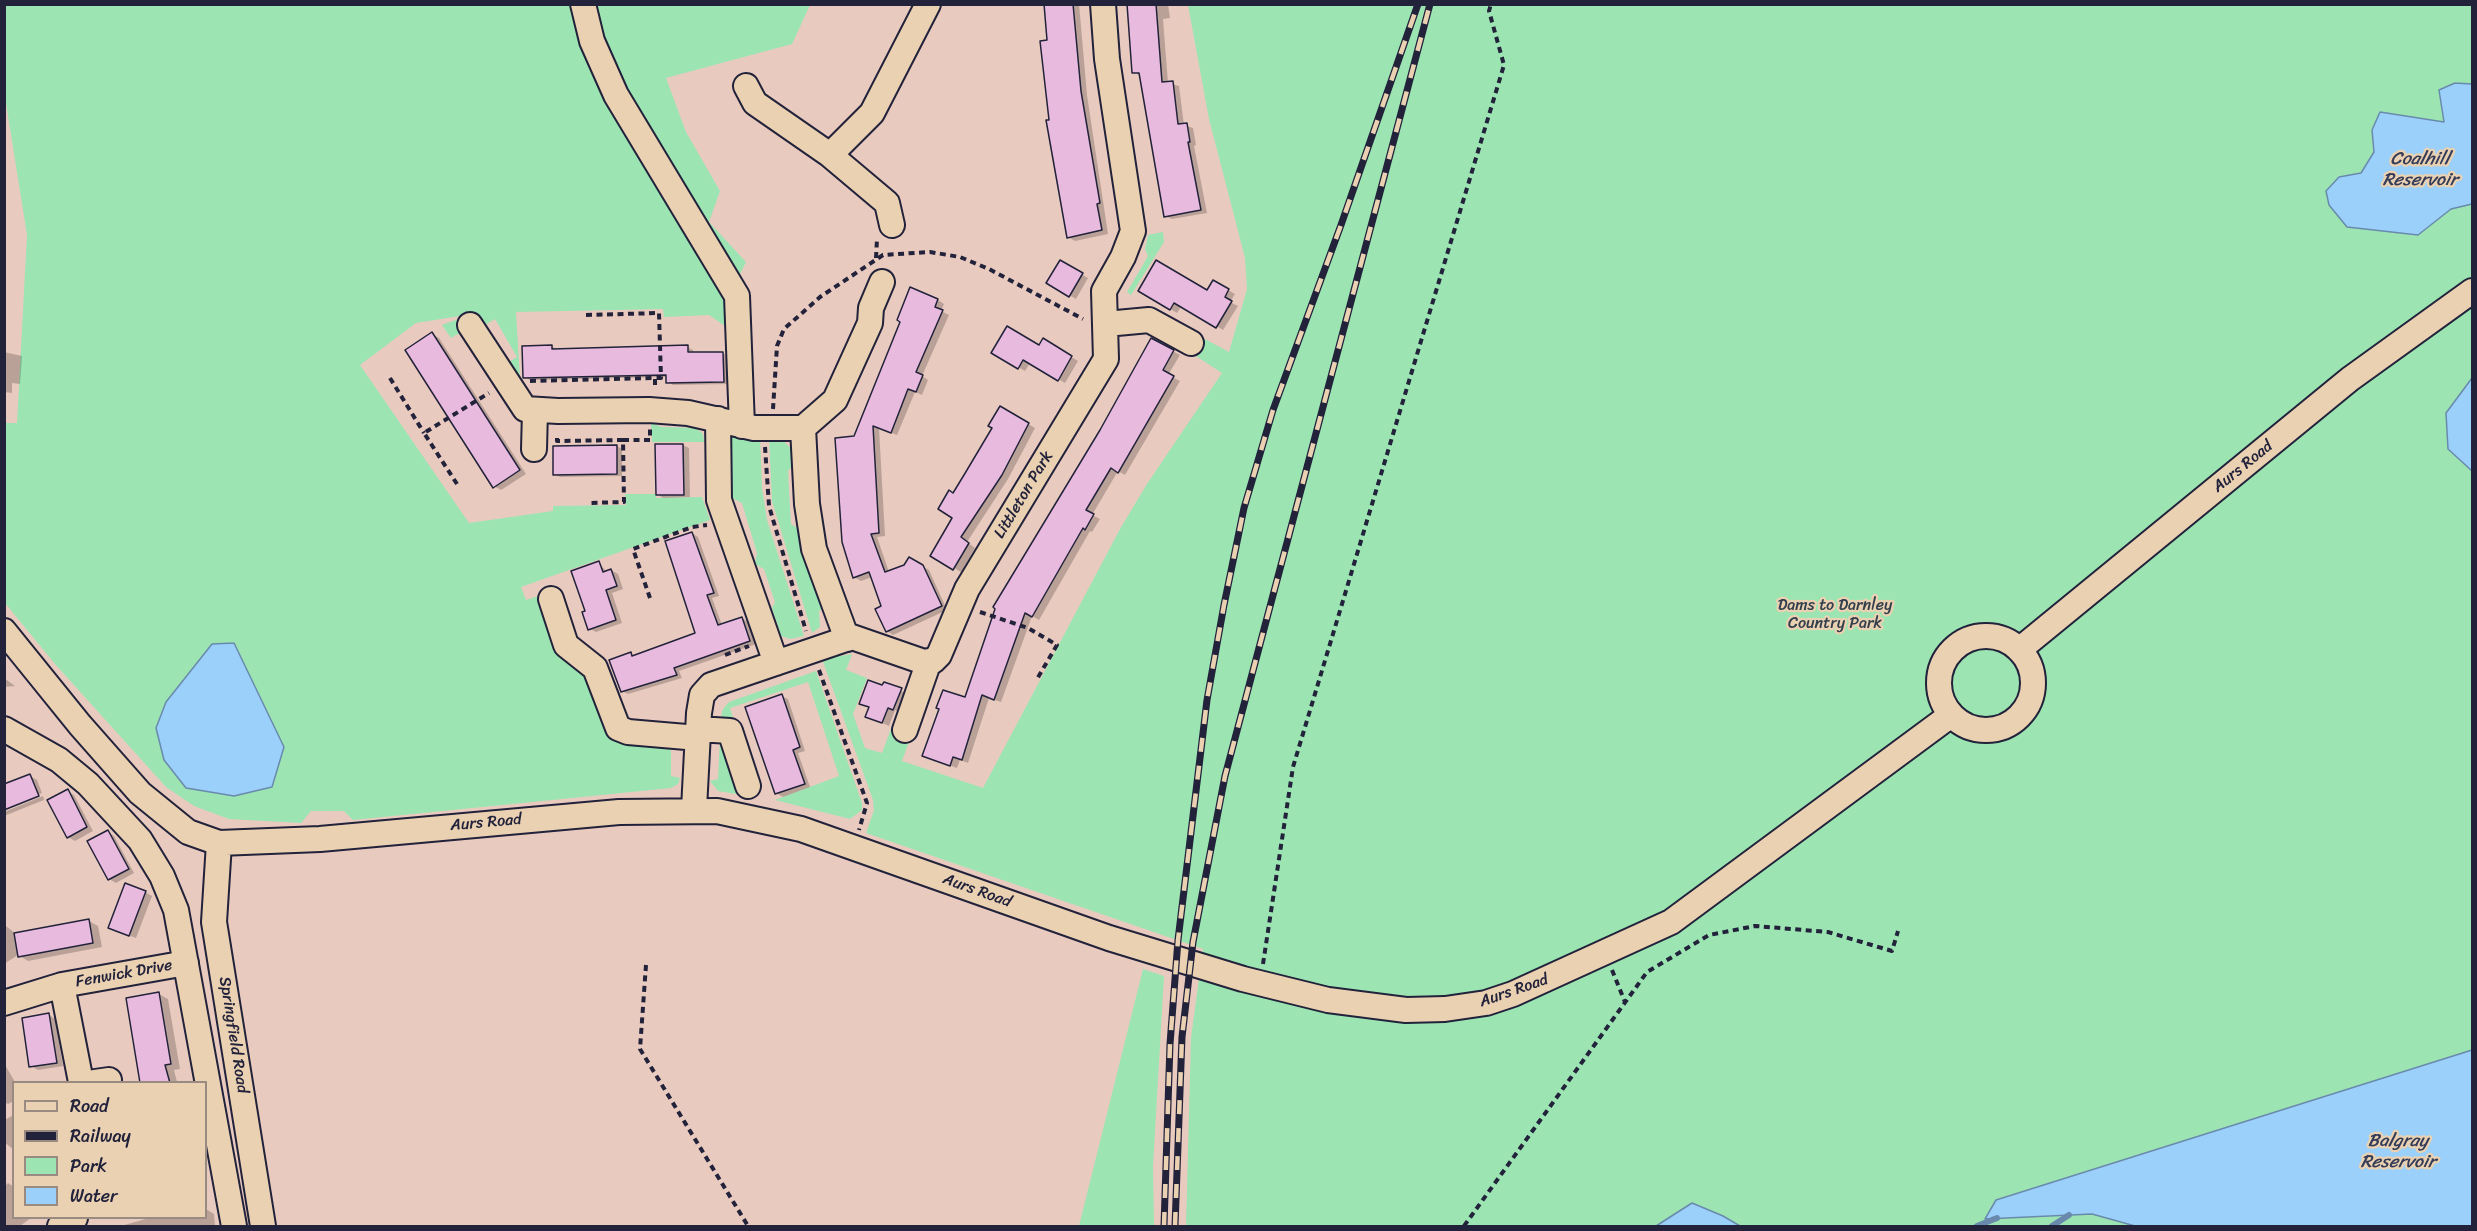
<!DOCTYPE html>
<html>
<head>
<meta charset="utf-8">
<style>
  body { margin:0 }
  #map { position:relative; width:2477px; height:1231px; overflow:hidden; background:#e9cabf; font-family:Sriracha,sans-serif }
  canvas { display:block }
  .frame { position:absolute; inset:0; border:6px solid #22223b; pointer-events:none }
  .legend { position:absolute; left:12px; top:1081px; width:195px; height:138px; box-sizing:border-box; background:#ead1b2; border:2px solid #9a8b82; margin:0; padding:8px 10px; list-style:none; font-size:18px; color:#22223b }
  .legend li { display:flex; align-items:center; gap:12px; height:30px }
  .legend b { width:30px; border:2px solid #9a8b82 }
</style>
</head>
<body>
<div id="map">
<canvas width="2477" height="1231"></canvas>
<div class="frame"></div>
<ul class="legend">
<li><b style="height:8px;background:#ead1b2"></b>Road</li>
<li><b style="height:8px;background:#22223b"></b>Railway</li>
<li><b style="height:16px;background:#9ce5b3"></b>Park</li>
<li><b style="height:16px;background:#9ad0f9"></b>Water</li>
</ul>
</div>
<script>
const g = document.querySelector('canvas').getContext('2d');
g.lineJoin = 'round';
function fill(path, color) { g.fillStyle = color; g.fill(path, 'evenodd'); }
const shape = rows => new Path2D(rows.map(r => 'M' + r).join(''));
function strokePath(path, color, width, dash) { g.strokeStyle = color; g.lineWidth = width; g.lineCap = dash ? 'butt' : 'round'; g.setLineDash(dash || []); g.stroke(path); }
function label(font, color, halo, rows, align = 'center') {
  g.font = font + ' Sriracha,sans-serif'; g.lineWidth = 4.5; g.setLineDash([]); g.textBaseline = 'middle'; g.strokeStyle = halo; g.fillStyle = color; for (const [text, x, y, turn = 0] of rows) {
    g.save(); g.translate(x, y); g.rotate((+turn || 0) * Math.PI / 180); g.textAlign = isNaN(turn) ? turn : align; if (halo) g.strokeText(text, 0, 0); g.fillText(text, 0, 0); g.restore();
  }
}
fill(shape([
  [4,5,810,5,792,44,666,78,686,132,720,191,709,222,746,262,733,288,732,331,709,315,664,317,663,309,516,312,520,379,516,370,511,373,506,364,517,357,495,319,482,327,463,331,451,338,442,325,472,314,416,323,360,365,469,523,553,511,553,506,626,505,625,494,656,494,656,498,702,497,710,520,521,587,526,600,541,595,588,676,607,717,671,745,671,776,680,778,678,784,671,788,612,794,353,820,344,811,311,811,301,823,229,819,194,806,166,787,55,664,5,603,5,423,17,423,27,235,5,97],
  [1188,5,2472,5,2472,1226,1186,1226,1191,1038,1203,949,866,833,874,810,873,800,822,659,852,654,846,670,867,678,853,714,865,748,882,753,911,674,916,676,910,739,902,761,983,788,1120,529,1147,484,1222,373,1191,353,1201,337,1229,352,1247,289,1245,258,1209,119],
  [1163,232,1164,242,1131,295,1127,292,1148,256,1145,249,1148,235],
  [651,423,662,427,696,428,703,434,704,442,652,442],
  [760,436,762,488,767,520,804,636,790,639,781,636,772,608,775,602,764,569,755,564,757,553,742,503,728,496,727,437],
  [769,436,778,436,796,453,797,461,788,471,791,524,802,531,804,555,823,609,819,611,820,627,812,633,772,501],
  [816,671,862,803,862,810,850,819,775,800,839,776,808,682,730,708,733,718,720,722,723,709,729,702],
  [720,738,742,795,718,791,710,781,718,779],
  [1143,969,1164,976,1153,1166,1154,1226,1079,1226]
]), '#9ce5b3');
const water = shape([
  [2455,83,2472,84,2472,204,2451,209,2418,235,2347,227,2329,205,2326,191,2339,177,2361,173,2374,152,2372,130,2380,112,2444,122,2439,90,2455,83],
  [2472,378,2472,471,2448,449,2446,413,2472,378],
  [234,643,284,747,272,787,234,796,186,788,164,760,156,728,166,702,212,644,234,643],
  [2472,1050,2472,1226,2135,1226,2092,1214,1985,1219,1996,1200,2472,1050],
  [1692,1203,1723,1216,1740,1226,1656,1226,1692,1203]
]);
fill(water, '#9ad0f9');
strokePath(water, '#6a8aad', 1.5);
fill(shape([
  [1045,4,1079,4,1087,95,1108,234,1075,241,1068,237,1051,121],
  [1128,4,1168,4,1170,18,1163,19,1168,83,1179,86,1184,125,1193,128,1196,145,1194,146,1207,213,1172,219,1165,216,1141,76,1134,72],
  [1060,262,1088,278,1076,299,1048,283],
  [1214,282,1235,294,1230,302,1238,306,1223,330,1182,305,1177,313,1140,291,1207,292],
  [938,300,944,304,941,311,949,315,922,376,928,380,922,395,915,392,897,435,879,428,885,536,877,537,889,572,905,566,909,559,929,570,947,610,893,635,887,631,883,607,872,577,861,581,854,577,855,438],
  [432,334,439,338,526,474,501,490,494,486],
  [1043,340,1078,361,1065,383,1030,363,1025,371,993,353,1040,347],
  [1152,340,1180,355,1168,375,1180,381,1125,475,1118,471,1092,515,1100,519,1092,532,1090,531,1039,620,1032,616,1001,702,989,698,968,763,960,760,957,768,930,759,966,699,1101,430],
  [551,346,558,350,687,347,693,350,693,354,722,353,728,356,729,384,673,385,667,382,667,377,530,380,524,377],
  [4,352,22,356,20,384,12,383,12,393,4,392],
  [1001,408,1035,428,1008,479,967,542,975,548,961,572,932,555,954,517,954,495,994,427],
  [683,445,689,448,690,497,663,498,657,494],
  [617,446,622,449,622,476,560,477,554,474],
  [692,533,698,537,719,596,712,598,722,625,742,618,748,622,756,644,679,671,682,678,628,694,622,691,631,654,635,657,697,634],
  [599,563,607,572,611,570,618,574,623,589,612,593,622,623,596,632,590,629,587,612],
  [4,678,15,686,4,687],
  [883,687,908,693,900,713,895,710,889,726,867,716,870,708,861,703],
  [781,696,788,699,805,751,798,753,810,787,783,797,776,793],
  [30,776,37,780,42,793,4,808],
  [67,791,74,795,93,831,75,841,68,837],
  [43,796,44,800,4,816,4,812],
  [108,832,114,836,134,873,116,883,109,879],
  [145,892,152,896,136,938,116,931],
  [89,921,98,926,102,947,28,961,18,955,4,964,6,926,16,934],
  [159,994,168,999,180,1069,174,1070,177,1082,148,1082],
  [49,1015,55,1019,63,1066,38,1070,31,1066],
  [4,1063,15,1082,14,1101,8,1104,4,1102],
  [14,1115,14,1150,4,1142,4,1120],
  [8,1183,14,1187,14,1218,31,1218,20,1226,4,1226,4,1187],
  [206,1209,214,1214,215,1226,121,1226,149,1218,206,1218]
]), '#0003');
strokePath(shape([
  [1977,1226,1997,1218],
  [2052,1226,2069,1215]
]), '#6a8aad', 6);
const building = shape([
  [1044,4,1073,4,1081,91,1100,203,1097,204,1102,230,1067,238,1046,120,1049,120,1040,41,1047,40,1044,4],
  [1127,4,1156,4,1162,82,1173,81,1178,124,1187,123,1190,142,1188,142,1201,210,1164,217,1139,73,1132,73,1127,4],
  [1060,260,1083,273,1069,297,1046,283,1060,260],
  [1156,260,1207,290,1213,280,1229,289,1225,297,1232,301,1216,328,1174,303,1170,310,1138,291,1156,260],
  [910,287,938,299,935,307,943,310,916,372,923,375,916,392,908,389,891,433,873,426,879,533,871,534,885,572,904,565,909,557,923,565,942,606,886,632,875,609,881,606,869,572,853,578,842,542,835,438,854,436,900,322,897,320,910,287],
  [1007,326,1039,345,1043,338,1072,356,1058,381,1023,360,1018,369,991,353,1007,326],
  [432,332,520,470,493,488,405,350,432,332],
  [1151,338,1174,350,1163,370,1174,376,1118,473,1111,468,1086,510,1094,514,1085,530,1083,528,1032,617,1025,613,994,700,982,695,962,760,953,757,950,766,922,756,939,709,936,708,943,690,965,697,995,609,993,607,1100,430,1151,338],
  [552,345,552,349,688,345,688,352,723,352,724,382,666,383,666,375,523,378,522,346,552,345],
  [1000,406,1029,423,1002,475,961,537,969,543,953,570,930,556,952,518,938,509,949,490,953,493,964,475,992,428,988,426,1000,406],
  [655,444,683,444,684,495,656,495,655,444],
  [617,445,617,474,553,475,553,446,617,445],
  [692,532,714,593,707,595,718,625,742,617,750,641,674,668,677,675,621,692,609,660,631,652,632,656,695,633,665,541,692,532],
  [599,561,603,572,611,569,617,586,606,590,616,620,588,630,582,612,585,611,571,571,599,561],
  [868,680,882,685,884,682,902,688,893,710,888,708,882,723,865,717,869,707,859,704,868,680],
  [782,694,800,747,793,750,805,784,775,794,745,707,782,694],
  [30,774,39,796,4,810,4,784,30,774],
  [68,789,87,827,67,838,47,800,68,789],
  [108,830,129,869,108,880,87,841,108,830],
  [125,883,146,891,129,936,108,928,125,883],
  [89,919,93,943,18,957,14,933,89,919],
  [159,992,171,1064,165,1065,170,1083,140,1083,126,998,159,992],
  [49,1013,57,1063,29,1067,22,1018,49,1013]
]);
fill(building, '#e8bade');
strokePath(building, '#22223b', 1.5);
const minor = shape([
  [583,4,592,41,616,95,737,296,742,426],
  [746,86,755,103,830,155,887,203,892,225],
  [830,155,872,113,928,4],
  [1106,324,1149,320,1191,343],
  [470,325,525,409,558,411,649,410,688,413,754,428,803,428,835,400,870,323,871,308,882,282],
  [718,419,719,500,776,663],
  [803,428,807,504,814,549,847,639],
  [534,449,535,411],
  [551,599,566,645,595,668,618,728,628,732,698,738],
  [4,631,80,725,140,793,188,832,219,843,320,839,619,812,717,811,801,829,1109,938,1243,979,1328,1000,1406,1010,1445,1009,1486,1003,1513,994,1671,922,1951,715],
  '1939 683a47 47 0 1 1 94 0a47 47 0 1 1-94 0Z',
  [2019,650,2350,379,2472,291],
  [4,729,59,760,88,784,140,840,162,876,176,910,234,1226],
  [698,729,730,731,748,786],
  [905,730,929,661],
  [694,809,699,713,702,695,711,685,852,637,924,662,933,661,939,655,967,589,1106,359,1104,291,1123,257,1133,231,1107,59,1103,4],
  [219,843,214,922,263,1226],
  [62,985,81,1082],
  [4,1003,62,985,186,963],
  [95,1082,109,1080],
  [60,1226,75,1218]
]);
strokePath(minor, '#22223b', 28);
strokePath(shape([
  [876,258,877,239],
  [586,315,659,313,661,378,655,378],
  [390,378,424,433],
  [530,381,655,378,655,389],
  [773,409,777,346,784,329,820,297,883,255,930,252,960,257,989,269,1083,319],
  [557,438,557,441,623,440,624,502,588,503],
  [623,440,650,440,650,429],
  [765,447,769,506,806,631],
  [457,484,424,433,489,393],
  [650,598,633,549,692,527,707,525],
  [980,612,1028,628,1057,645,1037,679],
  [725,655,749,646],
  [819,670,867,803,859,830],
  [1263,964,1293,767,1504,65,1489,11,1491,4],
  [646,965,640,1049,748,1226],
  [1612,970,1625,1002],
  [1464,1226,1647,972,1709,935,1755,926,1828,932,1892,951,1898,931]
]), '#22223b', 4, [6, 4.5]);
strokePath(minor, '#ead1b2', 24);
const rail = shape([
  [1164,1226,1170,1044,1178,940,1207,700,1224,605,1244,508,1273,410,1341,225,1418,4],
  [1175,1226,1182,1037,1193,942,1225,776,1430,4]
]);
strokePath(rail, '#22223b', 7);
strokePath(rail, '#ead1b2', 4.5, [14]);
label('16px', '#22223b', '#ead1b2', [
  ["Aurs Road",2243,467,-39],
  ["Littleton Park",1024,495,-59],
  ["Aurs Road",486,823,-5],
  ["Aurs Road",977,891,20],
  ["Fenwick Drive",124,974,-10],
  ["Aurs Road",1514,991,-19],
  ["Springfield Road",233,1035,81]
]);
label('16px', '#343f4d', '#ead1b2', [
  ["Dams to Darnley",1835,606],
  ["Country Park",1835,624]
]);
label('italic 18px', '#343c58', '#ead1b2', [
  ["Coalhill",2420,159],
  ["Reservoir",2420,180],
  ["Balgray",2398,1141],
  ["Reservoir",2398,1162]
]);
</script>
</body>
</html>
